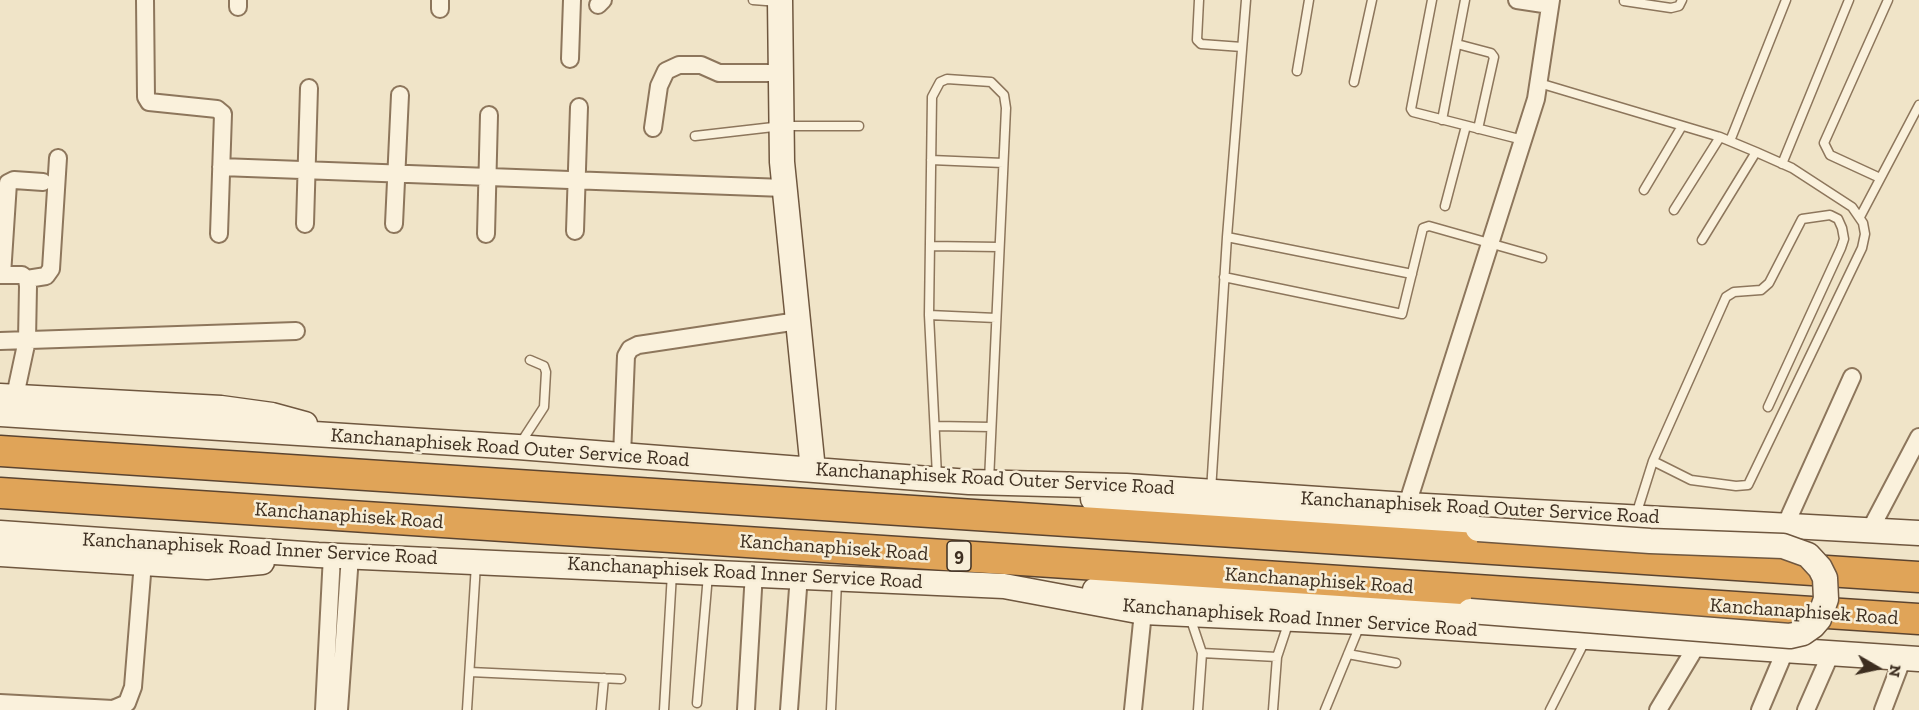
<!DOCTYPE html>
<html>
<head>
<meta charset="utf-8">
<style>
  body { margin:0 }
  #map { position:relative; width:1919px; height:710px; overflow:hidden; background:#f0e4c8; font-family:"Zilla Slab",serif }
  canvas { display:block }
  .north { position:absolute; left:1847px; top:638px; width:60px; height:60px; -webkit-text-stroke:4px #f7eed8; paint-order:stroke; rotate:99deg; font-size:16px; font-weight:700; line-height:24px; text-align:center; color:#3d2e20 }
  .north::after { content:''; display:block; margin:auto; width:21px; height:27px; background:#3d2e20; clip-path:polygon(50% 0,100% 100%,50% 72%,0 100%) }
</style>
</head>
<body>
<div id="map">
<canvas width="1919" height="710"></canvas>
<div class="north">N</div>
</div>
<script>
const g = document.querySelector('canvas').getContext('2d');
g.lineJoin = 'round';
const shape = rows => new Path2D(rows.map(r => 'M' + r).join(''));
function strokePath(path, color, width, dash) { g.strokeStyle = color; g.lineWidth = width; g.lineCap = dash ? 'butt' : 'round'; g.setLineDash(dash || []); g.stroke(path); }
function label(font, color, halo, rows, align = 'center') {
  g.font = font + ' "Zilla Slab",serif'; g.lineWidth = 5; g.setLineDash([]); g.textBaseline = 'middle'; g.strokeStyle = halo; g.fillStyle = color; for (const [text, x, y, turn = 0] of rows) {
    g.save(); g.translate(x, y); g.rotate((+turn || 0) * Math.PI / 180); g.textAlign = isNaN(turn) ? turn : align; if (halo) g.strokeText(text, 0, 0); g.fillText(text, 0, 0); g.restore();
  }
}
const lane = shape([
  [753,0,779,2],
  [1199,0,1197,40,1201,44,1242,47],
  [1432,0,1411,109,1413,112,1523,140],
  [1624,1,1671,8,1679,6,1682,0],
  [1457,44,1491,53,1494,57,1478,129],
  [1297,71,1309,0],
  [1354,82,1372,0],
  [1539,83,1720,137,1756,152,1792,168,1852,207,1863,223,1865,234,1862,248,1748,485,1736,486,1691,480,1653,461,1636,515],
  [1442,120,1465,0],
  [695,136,782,126,859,126],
  [1730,141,1786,0],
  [931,160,1003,163],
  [1782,164,1849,0],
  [1880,178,1830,155,1824,143,1888,0],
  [1644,190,1682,126],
  [1445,206,1466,126],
  [1674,210,1720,137],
  [1860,217,1919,105],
  [1227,237,1412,274],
  [1702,240,1756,152],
  [930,246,999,247],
  [1224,277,1402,314,1423,228,1429,226,1542,258],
  [929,315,996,318],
  [935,426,991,427],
  [520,444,544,407,546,372,544,366,530,360],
  [1653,461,1726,297,1734,292,1761,290,1769,283,1802,219,1830,215,1838,219,1842,228,1844,239,1841,248,1768,407],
  [937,476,929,315,932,97,940,82,947,79,991,82,1004,95,1006,108,989,481],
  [1211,491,1227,237,1246,0],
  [1190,617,1202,653,1198,710],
  [1202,653,1277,657],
  [1348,654,1396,663],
  [470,672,621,679],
  [697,703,708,575],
  [467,710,476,564],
  [601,710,604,678],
  [664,710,672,573],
  [831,710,837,582],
  [1273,710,1277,657,1289,621],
  [1325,710,1360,625],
  [1550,710,1585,641]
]);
const street = shape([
  [145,0,146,97,149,102,217,109,223,114,219,234],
  [1517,0,1550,5],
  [598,5,603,0],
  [238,7,238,0],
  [440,9,440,0],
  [570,59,572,0],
  [653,128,659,86,666,71,679,65,701,65,719,73,781,73],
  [221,167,784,188],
  [305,224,309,88],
  [394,224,400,95],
  [575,231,579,107],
  [486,234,489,115],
  [0,275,22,275,27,279,28,286,27,340,15,396],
  [2,275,8,183,14,180,43,182],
  [27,279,46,276,51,269,58,158],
  [0,341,296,331],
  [622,456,626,356,630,349,638,345,798,321],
  [1407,505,1536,99,1551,0],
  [1785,526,1852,377],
  [1870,530,1919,437],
  [0,703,113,709,127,703,133,687,143,562],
  [324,710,332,555],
  [339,710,350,556],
  [746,710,754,572],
  [789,710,799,575],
  [1133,710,1143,612],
  [1658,710,1697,645],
  [1760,710,1785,651],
  [1806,710,1831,653],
  [1883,710,1899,668]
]);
const secondary = shape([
  [780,0,782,162,813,470],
  [0,396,221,408,272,415,305,424],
  [0,414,518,447,969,482,1126,486,1407,505,1919,533],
  [1093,499,1151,507,1478,529],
  [0,533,318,555,1004,586,1143,612,1361,622,1919,659],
  [0,554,207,567,262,562],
  [1095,590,1470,611]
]);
const highway = shape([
  [0,451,1919,577],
  [0,493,1919,619]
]);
strokePath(lane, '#8d765c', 11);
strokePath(street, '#8d765c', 20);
strokePath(secondary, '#6f573f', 27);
strokePath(highway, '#5b4430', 33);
strokePath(lane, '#faf1dc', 8);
strokePath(street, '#faf1dc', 16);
strokePath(secondary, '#faf1dc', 24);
strokePath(highway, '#e0a458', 30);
const secondaryBridge = shape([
  [1470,611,1790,636,1803,633,1813,626,1819,619,1826,599,1825,578,1820,568,1808,555,1783,546,1650,541,1478,529]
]);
strokePath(secondaryBridge, '#6f573f', 27, []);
strokePath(secondaryBridge, '#faf1dc', 24);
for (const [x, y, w] of [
  [959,556,24]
]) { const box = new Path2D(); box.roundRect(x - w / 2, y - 15, w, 30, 4.5); g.fillStyle = '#f7eed8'; g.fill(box); strokePath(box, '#3d2e20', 1.5); }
label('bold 18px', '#3d2e20', null, [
  ["9",959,556]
]);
label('20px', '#3d2e20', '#f7eed8', [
  ["Kanchanaphisek Road Outer Service Road",510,448,4],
  ["Kanchanaphisek Road Outer Service Road",995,479,3],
  ["Kanchanaphisek Road Outer Service Road",1480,508,3],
  ["Kanchanaphisek Road",349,516,4],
  ["Kanchanaphisek Road",834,548,4],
  ["Kanchanaphisek Road Inner Service Road",260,549,3],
  ["Kanchanaphisek Road Inner Service Road",745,573,3],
  ["Kanchanaphisek Road",1319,581,4],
  ["Kanchanaphisek Road",1804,612,4],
  ["Kanchanaphisek Road Inner Service Road",1300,618,4]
]);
</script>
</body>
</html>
